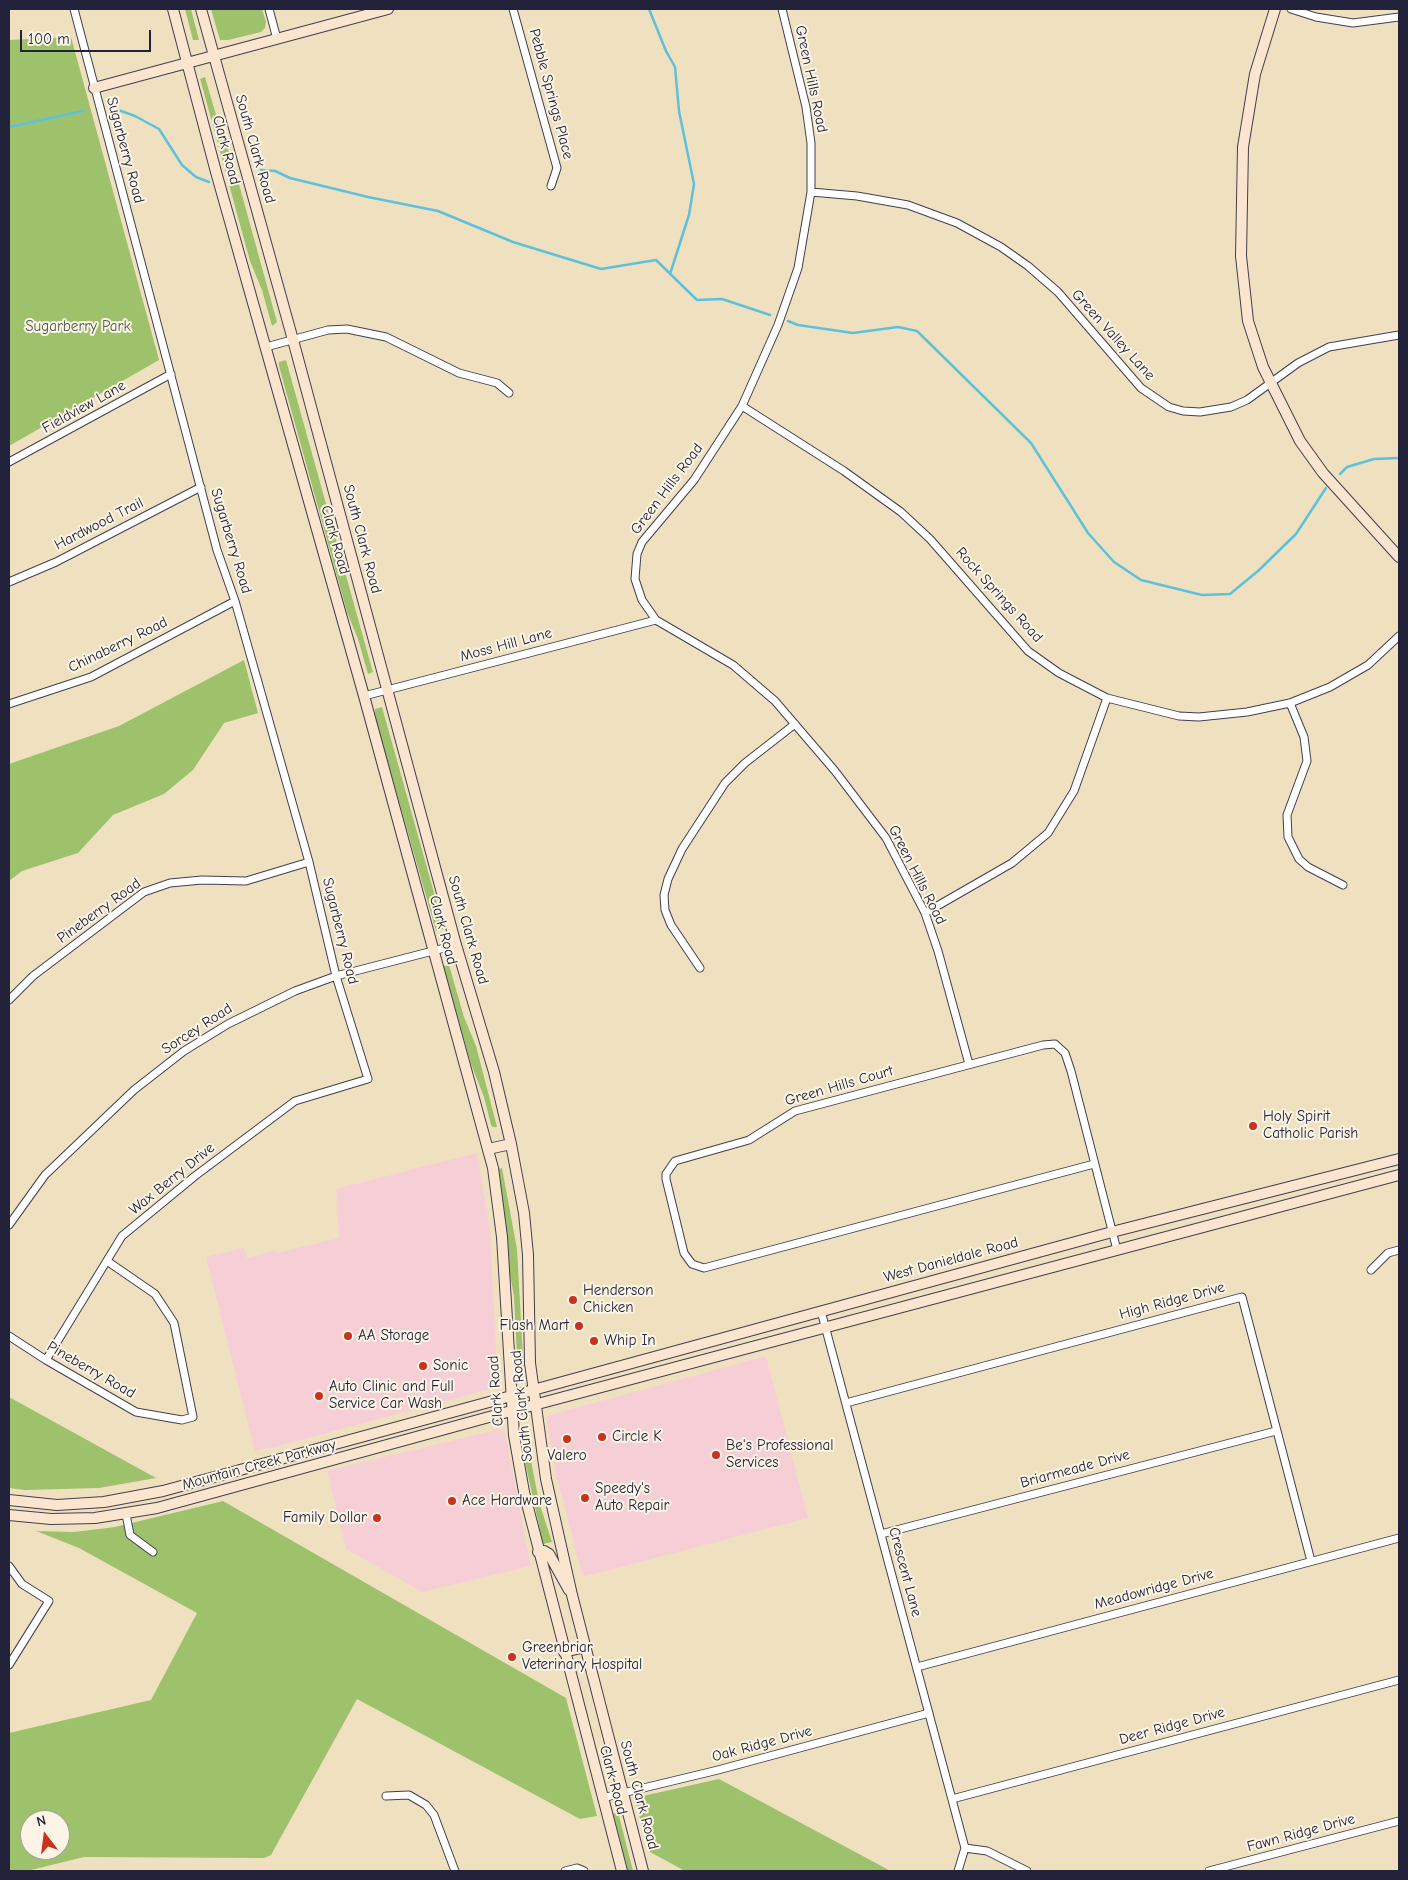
<!DOCTYPE html>
<html>
<head>
<meta charset="utf-8">
<style>
  body { margin:0 }
  #map { position:relative; width:1408px; height:1880px; overflow:hidden; background:#efe1c0; font-family:"Comic Neue",sans-serif }
  canvas { display:block }
  .frame { position:absolute; inset:0; border:10px solid #22223b; pointer-events:none }
  .north { position:absolute; left:20px; top:1810px; width:50px; height:50px; box-sizing:border-box; background:#fcf5e5; border:1px solid #a5a1a1; border-radius:50%; rotate:345deg; font-size:14px; font-weight:700; line-height:20px; text-align:center; color:#22223b }
  .north::after { content:''; display:block; margin:auto; width:18px; height:22px; background:#c8321e; clip-path:polygon(50% 0,100% 100%,50% 72%,0 100%) }
  .scale { position:absolute; left:20px; top:30px; width:131px; height:22px; box-sizing:border-box; border:2px solid #22223b; border-top:0; padding-left:6px; font-size:15px; line-height:18px; white-space:nowrap; color:#22223b; -webkit-text-stroke:4px #fcf5e5; paint-order:stroke }
</style>
</head>
<body>
<div id="map">
<canvas width="1408" height="1880"></canvas>
<div class="frame"></div>
<div class="north">N</div>
<div class="scale">100 m</div>
</div>
<script>
const g = document.querySelector('canvas').getContext('2d');
g.lineJoin = 'round';
function fill(path, color) { g.fillStyle = color; g.fill(path, 'evenodd'); }
const shape = rows => new Path2D(rows.map(r => 'M' + r).join(''));
function strokePath(path, color, width, dash) { g.strokeStyle = color; g.lineWidth = width; g.lineCap = dash ? 'butt' : 'round'; g.setLineDash(dash || []); g.stroke(path); }
function label(font, color, halo, rows, align = 'center') {
  g.font = font + ' "Comic Neue",sans-serif'; g.lineWidth = 4; g.setLineDash([]); g.textBaseline = 'middle'; g.strokeStyle = halo; g.fillStyle = color; for (const [text, x, y, turn = 0] of rows) {
    g.save(); g.translate(x, y); g.rotate((+turn || 0) * Math.PI / 180); g.textAlign = isNaN(turn) ? turn : align; if (halo) g.strokeText(text, 0, 0); g.fillText(text, 0, 0); g.restore();
  }
}
fill(shape([
  [477,1153,490,1231,496,1346,494,1388,282,1445,255,1451,206,1257,244,1248,247,1258,276,1250,277,1253,339,1238,336,1189],
  [766,1356,808,1518,583,1577,555,1470,546,1416],
  [499,1429,505,1433,531,1566,422,1592,346,1549,327,1471]
]), '#f6cfd6');
fill(shape([
  [185,9,191,9,199,40,193,40],
  [211,9,262,9,266,22,265,28,261,32,228,40,220,40],
  [71,37,159,360,9,446,9,40],
  [205,77,221,132,232,159,277,322,272,326,262,290,250,261,201,82,200,79],
  [286,360,372,669,373,672,368,674,358,639,347,612,279,366,279,362],
  [244,660,258,713,224,723,193,770,164,794,113,815,78,853,22,871,9,881,9,764,119,726],
  [382,707,443,925,443,929,436,931,375,717,375,709],
  [449,965,464,1017,476,1046,497,1127,493,1127,491,1125,484,1097,471,1064,444,968,444,966],
  [502,1168,517,1249,524,1375,518,1375,514,1296,509,1270,497,1169],
  [9,1397,156,1478,99,1488,25,1490,9,1488],
  [525,1430,539,1502,552,1542,543,1544,521,1443,520,1431],
  [223,1501,566,1698,597,1816,580,1819,357,1699,271,1855,264,1858,84,1857,27,1871,9,1871,9,1733,151,1700,197,1613,79,1548,36,1531,74,1532,115,1527],
  [30,1820,60,1820,60,1850,30,1850],
  [719,1779,887,1869,890,1871,685,1871,650,1852,634,1798],
  [618,1812,633,1871,628,1871,613,1814]
]), '#9ec16b');
strokePath(shape([
  [649,9,666,51,675,67,679,111,694,184,689,215,670,274],
  [113,108,135,116,159,129,182,165,196,177,209,182],
  [9,127,83,111],
  [261,170,275,171,290,178,368,197,438,211,513,242,601,269,656,260,697,300,722,299,770,315],
  [788,321,798,325,853,333,898,327,917,331,1031,443,1088,533,1114,562,1141,580,1202,595,1230,594,1258,571,1296,534,1326,488],
  [1340,474,1347,467,1374,459,1399,458]
]), '#5ec1dc', 2.5);
const street = shape([
  [269,9,277,39],
  [513,9,557,168,551,186],
  [782,9,806,107,811,143,811,192,798,268,778,325,742,406,694,480,642,542,637,554,635,579,642,600,656,620,733,665,775,701,835,771,886,838,925,913,938,951,969,1064],
  [1291,9,1316,17,1353,23,1399,17],
  [811,192,857,196,908,205,957,223,1001,247,1028,266,1058,292,1141,388,1169,407,1183,411,1200,412,1231,407,1247,400,1298,363,1329,347,1399,335],
  [266,347,328,330,347,329,386,337,459,373,497,383,509,393],
  [742,406,844,471,901,512,930,539,1028,651,1059,673,1107,698,1179,716,1199,717,1247,712,1290,703,1330,687,1368,665,1399,636],
  [9,462,171,374],
  [9,582,56,562,201,487],
  [364,696,656,620],
  [1290,703,1304,737,1307,761,1287,815,1288,837,1299,859,1308,867,1343,885],
  [9,704,91,677,235,601],
  [925,913,1012,863,1048,833,1074,791,1107,698],
  [700,968,671,925,665,910,664,895,668,879,682,849,725,783,745,763,795,724],
  [9,1000,33,976,144,892,170,883,202,880,246,881,309,862],
  [1094,1164,704,1268,692,1264,684,1253,666,1179,666,1174,675,1161,749,1140,795,1111,1043,1045,1055,1044,1065,1053,1071,1071,1117,1250],
  [9,1225,45,1175,134,1090,184,1051,228,1024,295,991,336,976,456,945],
  [1371,1270,1388,1253,1399,1250],
  [821,1311,965,1848],
  [9,1336,46,1360,136,1412,182,1420,193,1417,174,1323,155,1294,107,1261],
  [46,1360,122,1236,195,1176,295,1101,368,1079,336,976,309,862,235,601,217,550,74,9],
  [846,1403,1242,1297,1311,1561],
  [126,1514,130,1535,153,1552],
  [881,1534,1276,1431],
  [9,1566,22,1584,49,1601,9,1665],
  [917,1667,1399,1538],
  [386,1796,409,1795,426,1805,434,1815,455,1871],
  [602,1798,718,1770,929,1713],
  [952,1799,1399,1680],
  [965,1848,987,1851,1027,1871],
  [565,1871,577,1868,584,1871],
  [958,1871,965,1848],
  [1209,1871,1399,1821]
]);
const secondary = shape([
  [173,9,216,172,364,696,493,1168,502,1237,514,1435,524,1492,622,1871],
  [201,9,293,340,456,945,494,1072,511,1144,524,1213,528,1255,530,1363,546,1479,572,1595,643,1871],
  [1275,9,1255,74,1243,147,1241,256,1248,321,1263,367,1300,441,1323,473,1399,557],
  [94,88,388,9],
  [488,1149,511,1144],
  [9,1500,57,1505,104,1502,163,1491,1112,1232,1399,1159],
  [9,1515,51,1519,95,1518,157,1508,500,1414,1399,1175],
  [538,1552,544,1551,549,1554,569,1590],
  [564,1652,585,1647]
]);
strokePath(street, '#413f4f', 9);
strokePath(secondary, '#413f4f', 12);
strokePath(street, '#fff', 7);
strokePath(secondary, '#fbe5cf', 10);
for (const [x, y, r, color] of [
  [1253,1126,5,"#c8321e"],
  [573,1300,5,"#c8321e"],
  [579,1326,5,"#c8321e"],
  [348,1336,5,"#c8321e"],
  [594,1341,5,"#c8321e"],
  [423,1366,5,"#c8321e"],
  [319,1396,5,"#c8321e"],
  [602,1437,5,"#c8321e"],
  [567,1439,5,"#c8321e"],
  [716,1455,5,"#c8321e"],
  [585,1498,5,"#c8321e"],
  [452,1501,5,"#c8321e"],
  [377,1518,5,"#c8321e"],
  [512,1657,5,"#c8321e"]
]) { const dot = new Path2D(); dot.arc(x, y, r, 0, 2 * Math.PI); g.fillStyle = color; g.fill(dot); strokePath(dot, '#fcf5e5', 2); }
label('15px', '#22223b', '#fcf5e5', [
  ["Green Hills Road",811,79,78],
  ["Pebble Springs Place",551,94,75],
  ["South Clark Road",255,149,74],
  ["Sugarberry Road",125,150,75],
  ["Clark Road",226,150,75],
  ["Green Valley Lane",1113,335,48],
  ["Fieldview Lane",84,407,-29],
  ["Green Hills Road",667,489,-53],
  ["Hardwood Trail",99,524,-27],
  ["South Clark Road",362,539,75],
  ["Clark Road",335,540,74],
  ["Sugarberry Road",231,541,73],
  ["Rock Springs Road",999,595,48],
  ["Chinaberry Road",118,645,-26],
  ["Moss Hill Lane",506,645,-15],
  ["Green Hills Road",917,875,63],
  ["Pineberry Road",99,911,-36],
  ["Clark Road",443,930,75],
  ["South Clark Road",468,930,74],
  ["Sugarberry Road",340,931,76],
  ["Sorcey Road",197,1029,-33],
  ["Green Hills Court",839,1086,-16],
  ["Wax Berry Drive",172,1179,-39],
  ["West Danieldale Road",951,1260,-15],
  ["High Ridge Drive",1172,1301,-15],
  ["Pineberry Road",91,1370,30],
  ["Clark Road",496,1391,-94],
  ["South Clark Road",522,1406,-96],
  ["Mountain Creek Parkway",259,1465,-15],
  ["Briarmeade Drive",1075,1469,-15],
  ["Crescent Lane",905,1572,75],
  ["Meadowridge Drive",1154,1589,-15],
  ["Deer Ridge Drive",1172,1726,-15],
  ["Oak Ridge Drive",762,1744,-15],
  ["Clark Road",613,1780,75],
  ["South Clark Road",639,1795,75],
  ["Fawn Ridge Drive",1301,1833,-15]
]);
label('15px', '#4d5a4c', '#fcf5e5', [
  ["Sugarberry Park",78,327]
]);
label('15px', '#22223b', '#fcf5e5', [
  ["Holy Spirit",1263,1117],
  ["Catholic Parish",1263,1134],
  ["Henderson",583,1291],
  ["Chicken",583,1308],
  ["Flash Mart",569,1326,"right"],
  ["AA Storage",358,1336],
  ["Whip In",604,1341],
  ["Sonic",433,1366],
  ["Auto Clinic and Full",329,1387],
  ["Service Car Wash",329,1404],
  ["Circle K",612,1437],
  ["Be's Professional",726,1446],
  ["Services",726,1463],
  ["Valero",567,1456,"center"],
  ["Speedy's",595,1489],
  ["Auto Repair",595,1506],
  ["Ace Hardware",462,1501],
  ["Family Dollar",367,1518,"right"],
  ["Greenbriar",522,1648],
  ["Veterinary Hospital",522,1665]
], 'left');
</script>
</body>
</html>
